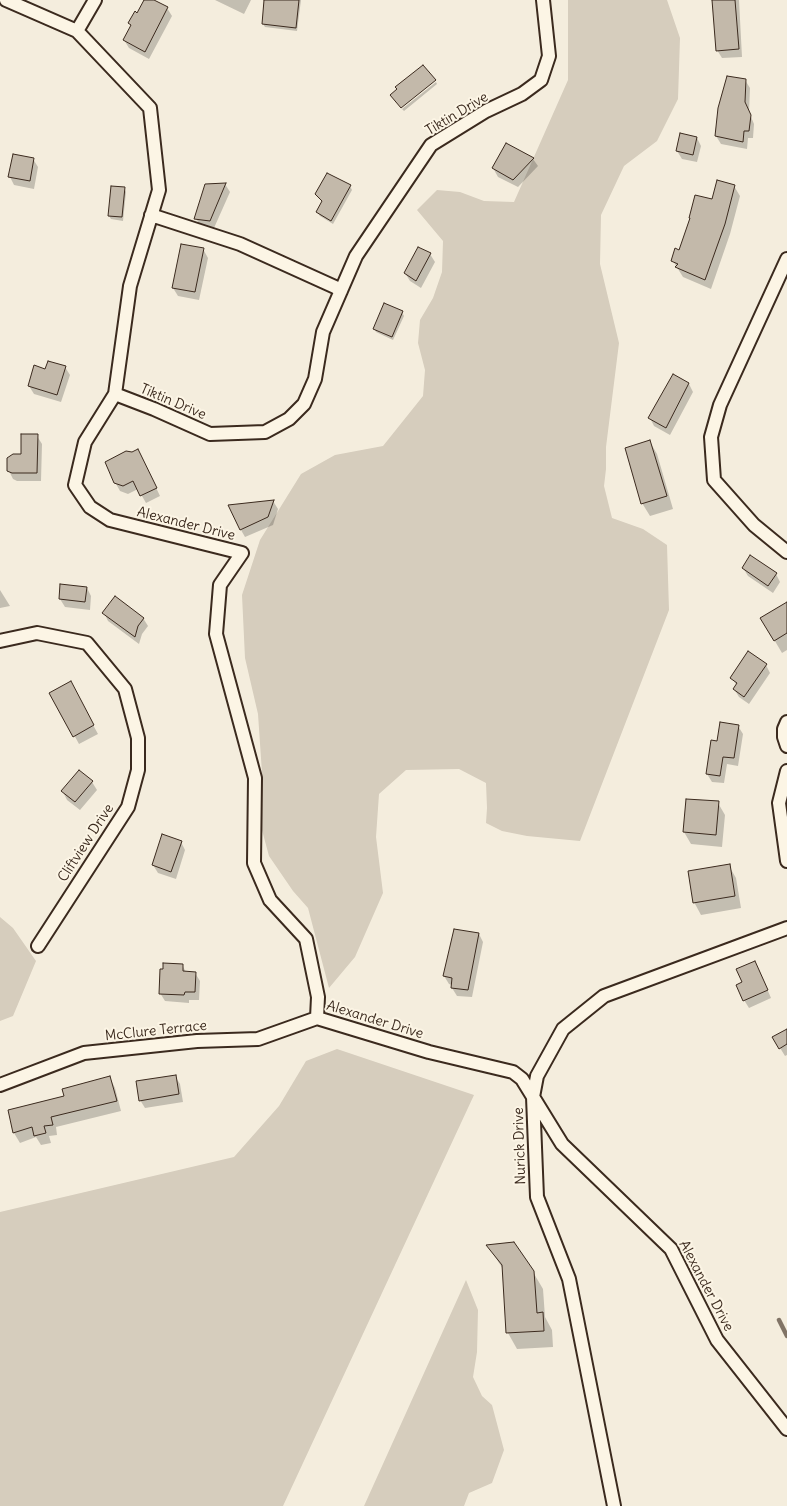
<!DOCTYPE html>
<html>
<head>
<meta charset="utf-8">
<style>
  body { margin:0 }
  canvas { display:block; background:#f4eddd }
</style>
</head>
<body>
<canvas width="787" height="1506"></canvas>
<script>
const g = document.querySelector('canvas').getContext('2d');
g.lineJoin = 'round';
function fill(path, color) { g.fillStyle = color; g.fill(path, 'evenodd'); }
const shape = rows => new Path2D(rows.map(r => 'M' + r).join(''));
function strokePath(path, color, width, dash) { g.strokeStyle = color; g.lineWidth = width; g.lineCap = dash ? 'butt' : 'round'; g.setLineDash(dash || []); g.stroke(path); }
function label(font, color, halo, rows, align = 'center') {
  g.font = font + ' Delius,sans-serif'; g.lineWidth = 4; g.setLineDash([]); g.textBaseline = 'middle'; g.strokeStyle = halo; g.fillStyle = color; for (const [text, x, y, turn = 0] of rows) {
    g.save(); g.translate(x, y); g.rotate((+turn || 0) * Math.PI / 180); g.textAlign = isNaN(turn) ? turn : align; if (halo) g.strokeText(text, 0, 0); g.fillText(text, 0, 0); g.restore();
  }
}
fill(shape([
  [568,0,667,0,680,38,678,99,657,141,624,166,601,215,600,264,619,343,606,447,606,469,604,486,612,518,643,529,667,545,669,610,580,841,527,836,502,831,486,823,487,808,486,783,459,769,406,770,379,794,376,837,383,893,355,957,329,988,308,908,293,891,269,856,259,819,262,773,258,714,245,658,242,595,260,540,301,474,335,455,383,446,423,396,425,370,418,343,420,320,433,298,442,272,443,241,417,210,437,190,460,192,484,201,514,202,568,80],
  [0,917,13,928,36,961,13,1016,0,1021],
  [337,1049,474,1095,283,1506,0,1506,0,1212,234,1157,279,1106,306,1061],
  [466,1280,478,1310,477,1352,473,1377,482,1396,492,1405,504,1450,492,1483,469,1493,464,1506,364,1506]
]), '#d6cdbd');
fill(shape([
  [146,0,151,0,167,8,172,16,149,59,129,48,124,40,131,26,130,23,138,15],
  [215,0,251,0,244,14],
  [266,0,301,0,297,31,265,27,263,24],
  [714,0,739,0,742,57,722,58,717,50],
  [745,80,750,88,749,112,754,124,753,138,748,138,747,149,721,144,716,136],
  [436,82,437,84,404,111,402,109],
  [697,138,701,146,697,162,682,159,677,151],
  [33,159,38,167,34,189,14,185,10,177],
  [533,159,538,166,518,187,498,177,493,168],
  [225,184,230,192,214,228,200,226,196,218],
  [350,186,352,190,333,224,320,216,317,212,323,202],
  [734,186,740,196,730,234,711,289,683,277,673,261,713,200],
  [124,188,126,192,123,221,111,219,109,216],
  [203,249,208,258,199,300,178,296,173,288],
  [430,254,435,262,421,288,410,281,405,273],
  [402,312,404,316,393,340,376,332,374,328],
  [65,367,70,375,61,402,34,394,29,386,46,370],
  [689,384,693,392,670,435,654,426,650,418],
  [37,436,42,444,41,481,17,481,13,479,9,471],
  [650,442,657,454,673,509,650,516,642,503],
  [142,458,160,496,146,503,138,489,128,494,120,491,115,482],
  [273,501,278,509,273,525,245,537,241,530],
  [743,568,776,574,780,582,773,593,748,576],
  [87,588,91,596,90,610,65,607,60,599],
  [0,590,10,606,0,608],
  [787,603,787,650,782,653,769,631],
  [104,613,143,618,148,626,142,634,139,644,108,621],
  [766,665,770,673,749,704,739,697,734,689,737,686,732,678],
  [70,683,98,734,79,744,51,693],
  [738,726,743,734,738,766,727,764,724,783,712,782,707,774,718,743],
  [92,782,97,790,80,810,67,800,63,792],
  [718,803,725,815,722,847,691,844,684,832],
  [181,842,185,850,176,879,158,873,153,865],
  [729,866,736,878,741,908,701,915,694,902],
  [479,934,483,942,472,997,457,996,452,988,452,985,449,984,444,976],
  [182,965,186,972,195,973,200,981,199,1000,189,1000,189,1003,165,1001,160,993],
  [759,970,771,998,749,1008,744,1000],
  [787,1031,787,1055,785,1056,774,1038],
  [175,1076,180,1084,183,1102,145,1108,140,1100],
  [110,1078,115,1088,121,1111,56,1127,57,1135,49,1136,51,1143,41,1145,36,1137,20,1143,14,1133,9,1111,66,1097],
  [488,1246,533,1272,543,1289,545,1317,552,1330,553,1347,517,1349,508,1333,503,1269]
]), '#0003');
strokePath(shape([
  [779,1320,787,1336]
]), '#817466', 4.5);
const building = shape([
  [144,0,154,0,168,7,145,52,123,40,131,25,128,23,135,11,137,13,144,0],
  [264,0,299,0,296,28,262,24,264,0],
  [712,0,735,0,739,49,716,51,712,0],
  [423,65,436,80,401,108,390,95,397,89,395,87,423,65],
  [727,76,746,79,745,102,751,115,749,131,744,131,743,142,715,136,718,108,727,76],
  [680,133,697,137,693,155,676,151,680,133],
  [506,143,534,158,513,180,492,168,506,143],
  [13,154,34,158,30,181,8,177,13,154],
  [327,173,351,185,331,221,316,212,322,201,315,194,327,173],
  [717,180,735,185,725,224,705,280,675,267,678,264,671,261,675,248,679,250,690,218,689,218,695,195,712,199,717,180],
  [226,183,210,221,194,219,205,184,226,183],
  [111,186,125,187,122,217,108,216,111,186],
  [181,244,204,248,195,292,172,288,181,244],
  [418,247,431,253,416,281,404,273,418,247],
  [384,303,403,311,392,337,373,329,384,303],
  [48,361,66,366,57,395,28,386,34,365,45,369,48,361],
  [673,374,689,383,666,428,648,418,673,374],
  [21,434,38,434,37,473,12,473,7,471,7,458,13,454,21,454,21,434],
  [650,440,667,496,641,504,625,448,650,440],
  [138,449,157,488,140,496,133,481,123,486,114,483,105,462,126,451,132,452,138,449],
  [274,500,268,517,240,530,228,505,274,500],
  [750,555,777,573,768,586,742,568,750,555],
  [60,584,87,587,85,602,59,599,60,584],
  [115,596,144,618,138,626,135,637,102,613,115,596],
  [787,602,787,633,774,641,760,618,787,602],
  [748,651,767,664,744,697,733,689,737,683,730,678,748,651],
  [71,681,94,725,73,737,49,693,71,681],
  [720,722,739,725,734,758,723,757,720,776,706,774,711,740,717,741,720,722],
  [79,770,93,781,75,802,61,791,79,770],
  [686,799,719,801,716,835,683,832,686,799],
  [162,834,182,841,171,872,152,865,162,834],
  [730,864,735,896,693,903,688,871,730,864],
  [454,929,479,933,468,990,451,988,452,978,443,976,454,929],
  [755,961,768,990,743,1001,736,985,742,982,736,969,755,961],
  [163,963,183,964,183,971,196,972,195,992,185,992,184,995,159,994,160,969,163,969,163,963],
  [787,1029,787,1044,779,1049,772,1037,787,1029],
  [176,1075,179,1094,139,1101,136,1081,176,1075],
  [110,1076,117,1101,51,1117,53,1125,44,1126,46,1133,34,1136,32,1127,13,1133,8,1110,64,1096,62,1089,110,1076],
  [514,1242,534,1271,537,1313,543,1312,544,1331,506,1333,502,1265,486,1245,514,1242]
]);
fill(building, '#c3b9aa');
strokePath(building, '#3b2a1e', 1);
const minor = shape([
  [6,0,77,31,150,108,159,190,130,286,115,394,85,442,75,485,90,507,110,520,242,553,220,585,216,634,255,778,254,863,270,900,306,939,318,997,317,1018],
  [77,31,95,0],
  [151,215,240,244,335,287,341,291],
  [787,259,720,405,711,437,714,480,754,525,787,552],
  [115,394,154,409,210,434,265,432,289,419,304,404,315,379,323,332,356,256,431,145,486,111,522,94,541,80,549,56,543,0],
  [0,641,37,633,87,643,125,689,138,738,138,770,128,807,38,946],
  [787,722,784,729,784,737,787,746],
  [787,771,779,803,787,861],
  [317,1018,429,1052,513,1072,522,1079,562,1144,671,1249,717,1340,787,1429],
  [0,1085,84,1053,197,1041,258,1039,317,1018],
  [614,1506,569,1279,537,1197,533,1097,537,1076,563,1029,604,996,787,928]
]);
strokePath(minor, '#3b2a1e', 16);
strokePath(minor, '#fcf5e5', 12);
label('14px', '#3b2a1e', '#fcf5e5', [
  ["Tiktin Drive",457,114,-31],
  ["Tiktin Drive",173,402,23],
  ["Alexander Drive",186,524,14],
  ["Cliftview Drive",86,843,-57],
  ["Alexander Drive",375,1020,17],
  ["McClure Terrace",156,1031,-6],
  ["Nurick Drive",520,1146,-92],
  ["Alexander Drive",706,1286,62]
]);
</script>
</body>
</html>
